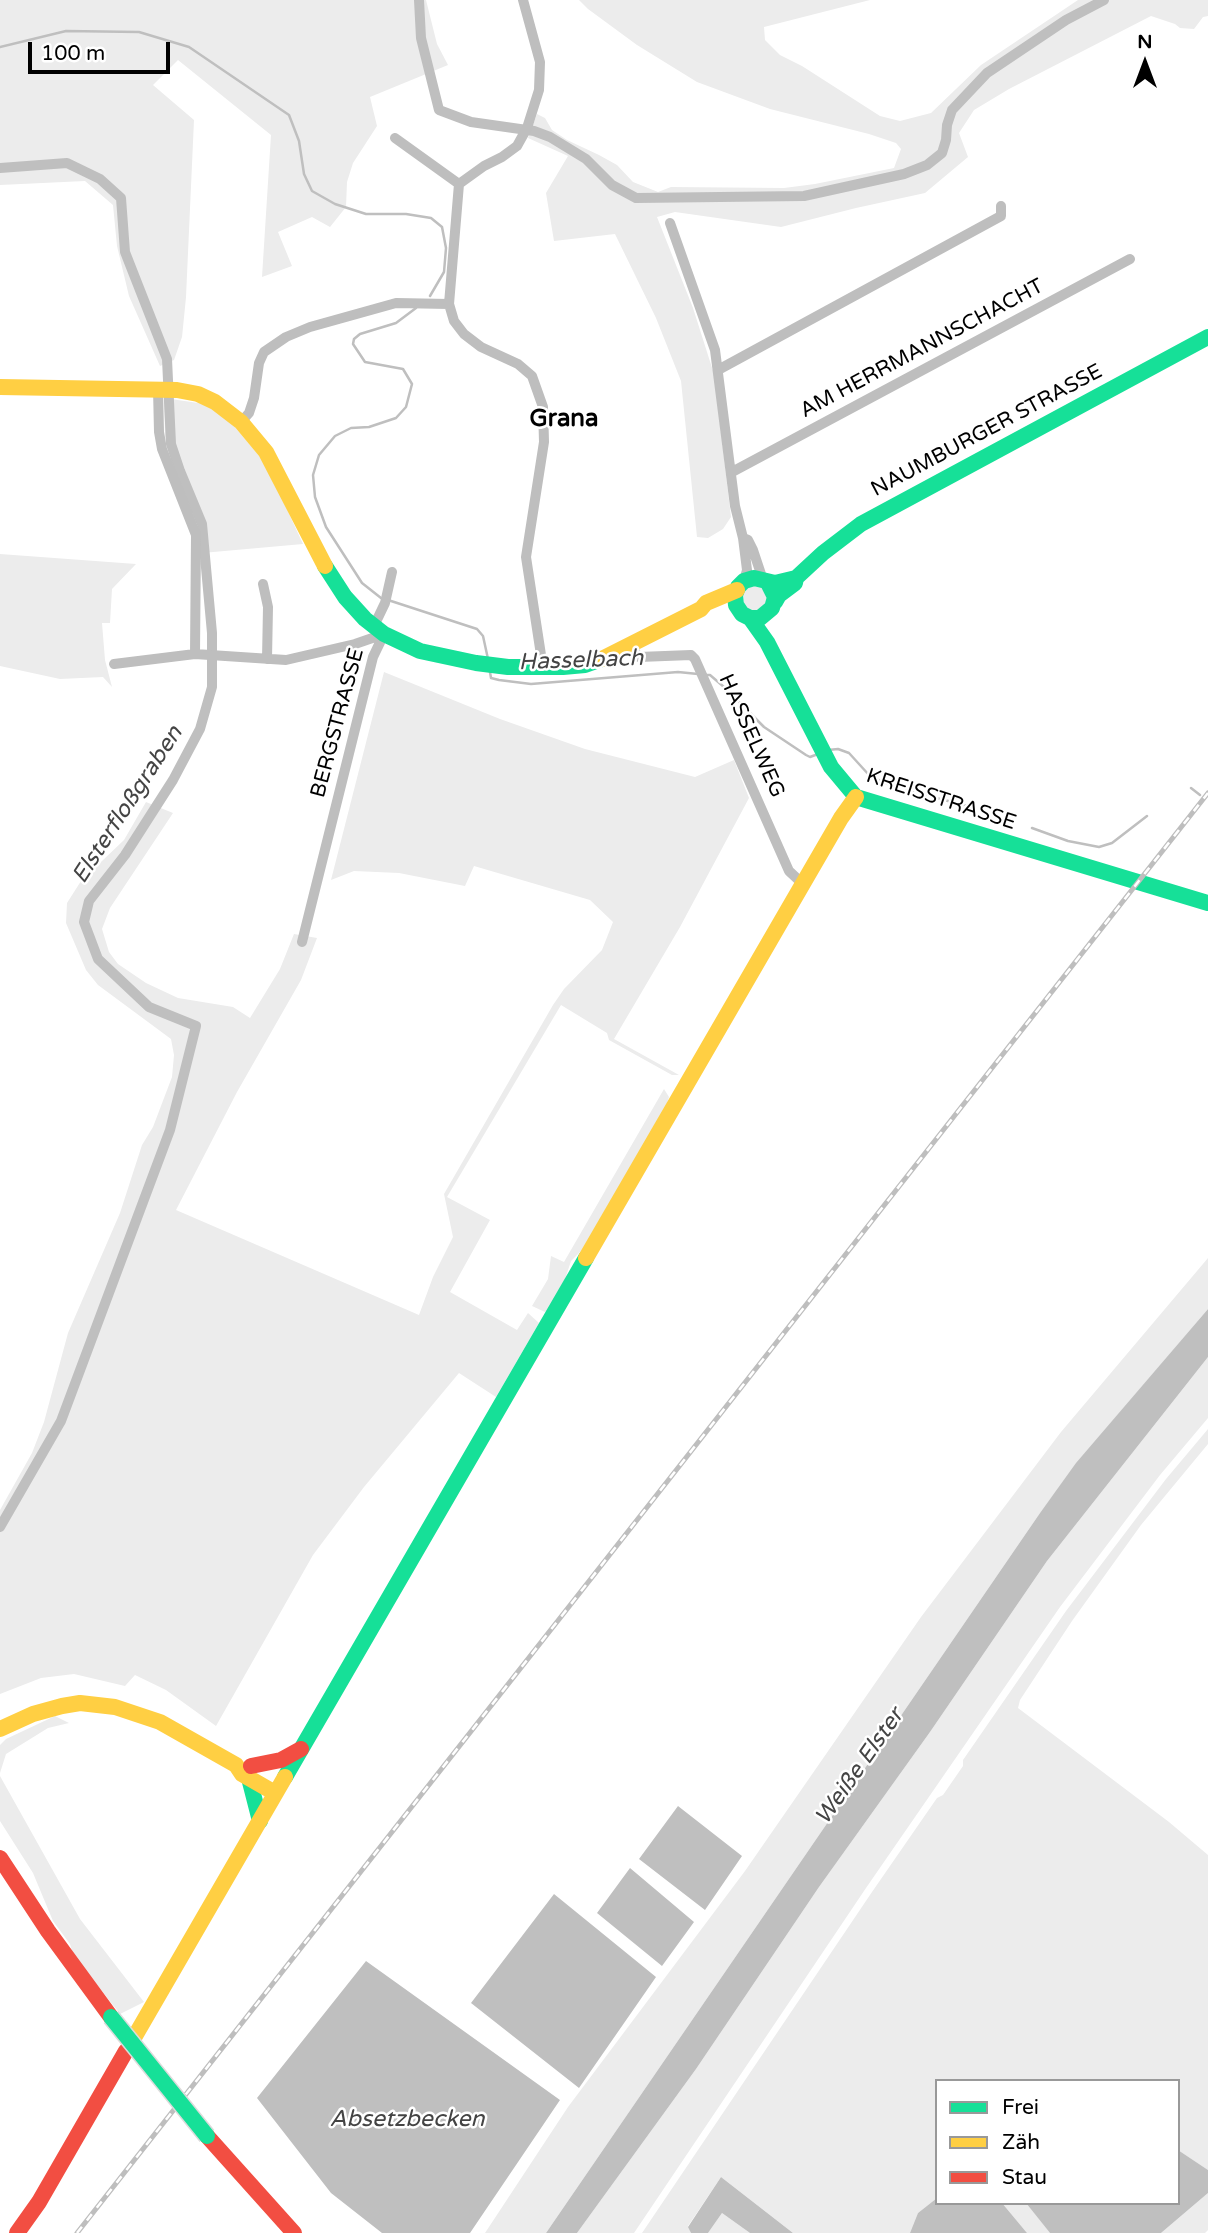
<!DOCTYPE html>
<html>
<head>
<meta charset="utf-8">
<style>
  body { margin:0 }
  #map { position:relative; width:1208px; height:2233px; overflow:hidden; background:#fff; font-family:"Varela Round",sans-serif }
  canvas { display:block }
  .legend { position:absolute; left:935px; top:2079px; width:245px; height:126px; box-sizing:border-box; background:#fff; border:2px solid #999; margin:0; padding:9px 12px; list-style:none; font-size:21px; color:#000 }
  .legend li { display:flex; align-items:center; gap:14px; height:35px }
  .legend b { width:35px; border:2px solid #999 }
  .north { position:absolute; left:1110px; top:28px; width:70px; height:70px; -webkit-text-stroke:5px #fff; paint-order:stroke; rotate:0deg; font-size:19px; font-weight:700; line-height:28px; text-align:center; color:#000 }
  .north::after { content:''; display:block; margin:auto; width:24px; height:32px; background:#000; clip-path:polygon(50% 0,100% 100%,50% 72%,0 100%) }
  .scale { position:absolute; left:28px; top:42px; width:142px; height:32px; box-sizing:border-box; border:4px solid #000; border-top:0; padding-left:9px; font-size:21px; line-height:24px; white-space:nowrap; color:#000; -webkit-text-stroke:5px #fff; paint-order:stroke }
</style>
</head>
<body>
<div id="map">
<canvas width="1208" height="2233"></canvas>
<ul class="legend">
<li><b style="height:9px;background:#16e098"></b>Frei</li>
<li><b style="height:9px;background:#ffcf43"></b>Zäh</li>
<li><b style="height:9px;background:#f24e42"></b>Stau</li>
</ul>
<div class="north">N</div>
<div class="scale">100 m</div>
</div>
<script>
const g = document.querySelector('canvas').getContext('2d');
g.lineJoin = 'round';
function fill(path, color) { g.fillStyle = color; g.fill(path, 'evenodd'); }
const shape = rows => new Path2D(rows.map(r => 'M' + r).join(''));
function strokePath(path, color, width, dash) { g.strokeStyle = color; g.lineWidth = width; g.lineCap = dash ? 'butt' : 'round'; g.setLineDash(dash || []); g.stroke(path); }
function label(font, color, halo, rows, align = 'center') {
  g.font = font + ' "Varela Round",sans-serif'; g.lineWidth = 5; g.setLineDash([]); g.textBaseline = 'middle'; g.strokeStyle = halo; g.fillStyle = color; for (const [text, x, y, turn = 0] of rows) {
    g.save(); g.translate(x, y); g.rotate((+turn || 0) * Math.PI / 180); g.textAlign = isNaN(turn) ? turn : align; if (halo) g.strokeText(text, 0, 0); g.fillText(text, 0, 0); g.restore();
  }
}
fill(shape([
  [0,0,426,0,437,44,448,65,370,97,377,126,353,163,347,182,346,207,330,227,312,217,278,232,292,266,262,277,271,135,178,60,153,85,194,120,186,297,182,337,174,360,160,366,129,296,117,246,113,205,85,181,0,185],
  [579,0,870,0,764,27,765,40,780,55,802,66,880,116,900,121,931,113,981,65,1078,0,1208,0,1208,16,1203,17,1194,29,1180,28,1175,24,1151,16,1009,89,974,110,959,133,968,157,925,193,856,208,781,227,675,212,657,217,693,308,714,374,731,517,723,529,708,538,697,537,681,381,656,318,615,234,554,241,546,193,568,156,528,138,537,114,545,118,552,130,567,140,599,155,617,165,633,182,658,192,671,187,784,188,815,184,894,168,901,149,896,143,869,134,770,109,697,82,637,45,588,9],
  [164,398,205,404,228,419,266,464,303,544,202,553,200,528,169,454,165,435],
  [0,554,136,564,112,589,110,623,102,623,105,660,112,687,103,677,60,679,0,666],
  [759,585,770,599,760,612,744,608,743,591,748,587],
  [384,672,500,719,585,749,695,777,734,760,749,798,680,927,614,1039,679,1075,672,1075,609,1040,607,1033,561,1005,447,1197,490,1220,450,1292,517,1330,528,1313,539,1323,496,1397,459,1373,364,1487,313,1555,216,1726,166,1690,135,1675,125,1686,74,1674,41,1678,0,1694,0,1510,32,1453,44,1422,68,1333,120,1213,142,1145,153,1127,172,1077,174,1055,171,1039,98,985,86,970,66,923,67,903,81,881,124,840,146,802,173,813,110,908,102,929,109,952,118,964,146,983,178,998,233,1007,250,1018,280,969,294,934,317,938,301,980,237,1092,176,1210,419,1315,433,1277,453,1237,444,1194,553,1005,564,989,602,950,613,922,590,900,474,866,465,886,399,873,354,871,331,880],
  [664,1089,669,1097,667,1103,586,1246,571,1261,565,1279,547,1311,545,1312,532,1306,548,1279,551,1256,564,1262],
  [1208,1258,1208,1309,1077,1463,1040,1513,546,2233,485,2233,568,2107,745,1871,921,1617,1061,1432],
  [1208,1357,1208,1418,1160,1475,1060,1607,866,1888,634,2233,577,2233,696,2069,819,1887,930,1732,1047,1561],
  [1208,1429,1208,1444,1141,1525,1072,1621,1020,1700,1018,1708,1169,1822,1208,1855,1208,2170,1178,2150,1178,2081,937,2081,937,2198,918,2213,910,2233,793,2233,721,2177,688,2226,691,2233,642,2233,872,1892,937,1798,943,1795,963,1766,963,1760,1066,1611,1166,1479],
  [55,1716,69,1723,48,1728,6,1754,0,1773,0,1745,6,1739],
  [0,1776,80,1919,144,2002,120,2014,73,1954,70,1944,53,1921,33,1873,0,1821],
  [1208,2193,1208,2230,1205,2233,1161,2233],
  [1002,2203,1026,2203,1050,2233,1027,2233],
  [722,2213,750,2233,708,2233]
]), '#ececec');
fill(shape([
  [1208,1309,1208,1357,1047,1561,930,1732,819,1887,696,2069,577,2233,546,2233,1040,1513,1076,1463],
  [678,1806,742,1856,705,1910,639,1859],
  [630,1868,694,1922,662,1966,597,1913],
  [554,1894,656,1977,579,2088,471,2003],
  [366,1961,560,2100,470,2233,382,2233,331,2193,257,2098],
  [1178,2150,1208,2170,1208,2193,1161,2233,1050,2233,1026,2203,1178,2203],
  [721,2177,793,2233,750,2233,722,2213,708,2233,691,2233,688,2227],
  [937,2198,937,2203,1002,2203,1027,2233,910,2233,918,2213]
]), '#bfbfbf');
strokePath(shape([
  [0,47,66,31,139,32,189,47,289,115,299,141,304,174,312,191,335,204,366,214,406,214,431,218,442,227,446,248,444,272,430,296],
  [381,598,362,583,326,527,315,497,313,475,319,455,335,436,351,428,369,427,396,418,406,407,412,384,403,369,365,362,353,344,354,339,360,334,396,323,416,308],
  [388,600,477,629,483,636,488,659],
  [490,672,491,678,499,680,531,684,678,672,698,674],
  [705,675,710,675,724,687,764,727,806,755,810,757,818,754],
  [828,750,838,749,849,753,869,775,883,782,904,790,972,807],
  [1191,788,1200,795],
  [1032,828,1068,841,1099,847,1112,843,1147,816]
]), '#bfbfbf', 2.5);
strokePath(shape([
  [419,0,421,38,439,110,471,122,534,131,550,137,586,159,612,185,636,198,804,196,904,174,927,165,942,153,946,140,947,125,952,110,987,73,1066,20,1104,0],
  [0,168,67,163,100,179,121,198,125,252,167,359,171,444,180,471,202,524,212,633,212,687,200,729,173,780,125,855,89,901,84,922,98,959,149,1007,196,1026,170,1130,61,1421,0,1527]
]), '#bfbfbf', 10);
strokePath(shape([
  [523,0,540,62,539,90,527,128,517,146,502,157,484,166,459,184,449,304,454,321,464,334,481,347,518,364,532,376,543,407,544,442,526,557,543,668],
  [395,138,459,184],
  [670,223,715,350,735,506,743,538,747,570,744,581],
  [718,370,1001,216,1001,206],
  [158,389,159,432,162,449,196,535,195,654],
  [241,422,249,413,254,398,259,363,264,352,286,337,310,327,396,303,449,304],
  [732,472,1130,259],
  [743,538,748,540,753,550,763,580],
  [263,584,268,607,267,659],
  [374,626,385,603,392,572],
  [630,646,639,657,691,655,695,659,789,871,804,885],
  [114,664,195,654,286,660,355,644,384,634],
  [302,942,373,657,384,634]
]), '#bebebe', 10);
strokePath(shape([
  [325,566,345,597,365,619,384,634,420,651,476,663,508,667,563,667,585,665,602,659],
  [768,583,775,597,772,608,760,618,750,618,742,614,736,605,735,595,738,587,744,581,754,578,775,583,796,578],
  [775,602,779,595,795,583,796,578,823,553,861,524,1208,337],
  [750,618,767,642,831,767,856,797,1208,903],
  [285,1777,586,1258],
  [249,1778,260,1821]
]), '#16e098', 16);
strokePath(shape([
  [0,387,177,390,198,394,215,402,241,422,266,452,325,566],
  [602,659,701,609,706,603,737,590],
  [586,1258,841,818,856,797],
  [0,1729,33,1714,62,1706,80,1703,115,1707,160,1722,236,1765,242,1774,275,1793],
  [135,2036,285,1777]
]), '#ffcf43', 16);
strokePath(shape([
  [251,1766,281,1760,301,1749],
  [0,1858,48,1931,111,2017],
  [207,2136,294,2233],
  [17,2233,39,2202,126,2051]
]), '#f24e42', 16);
const rail = shape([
  [77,2233,1208,793]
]);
strokePath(rail, '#bebebe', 5);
strokePath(rail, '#fff', 2.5, [8]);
const fastBridge = shape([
  [111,2017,207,2136]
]);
strokePath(fastBridge, '#dbdbdb', 19, []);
strokePath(fastBridge, '#16e098', 16);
label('21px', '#000', '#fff', [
  ["AM HERRMANNSCHACHT",922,349,-28],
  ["NAUMBURGER STRASSE",987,431,-28],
  ["BERGSTRASSE",338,723,-75],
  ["HASSELWEG",751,736,66],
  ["KREISSTRASSE",941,800,18]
]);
label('italic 23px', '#444', '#fff', [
  ["Hasselbach",581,661,-2],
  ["Elsterfloßgraben",128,805,-57],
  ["Weiße Elster",860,1767,-55],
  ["Absetzbecken",407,2120]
]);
label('bold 24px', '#000', '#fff', [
  ["Grana",564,420]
]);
</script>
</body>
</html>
